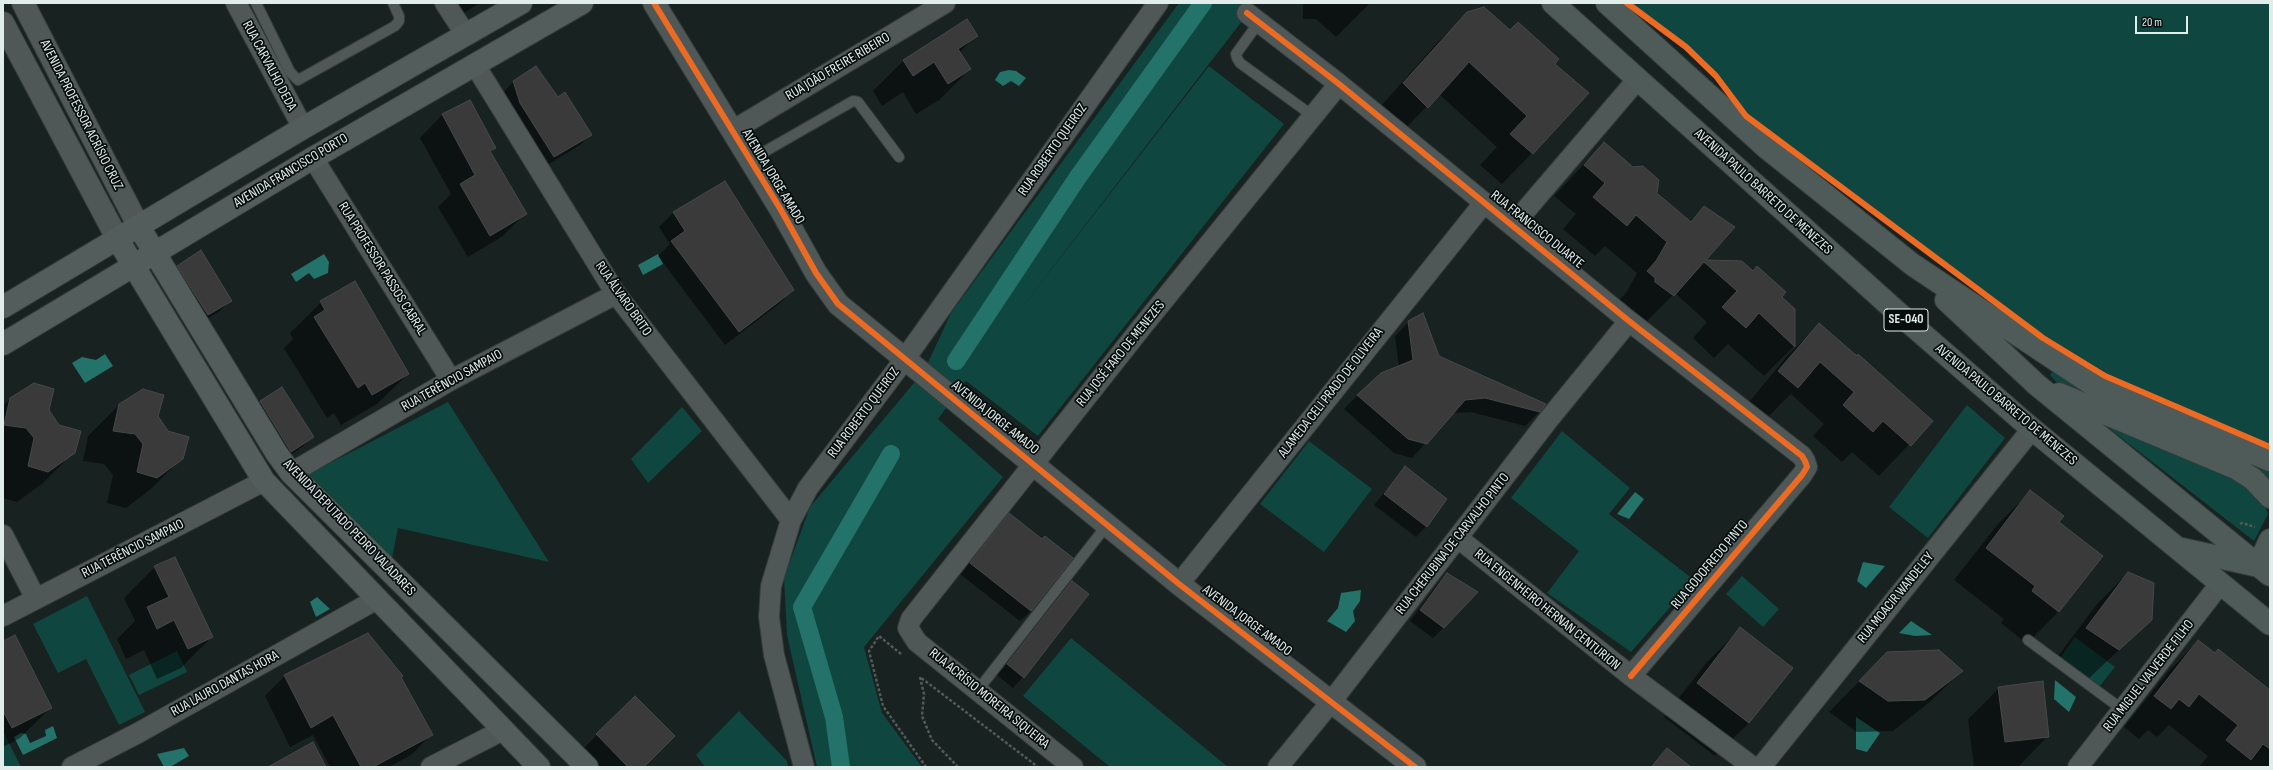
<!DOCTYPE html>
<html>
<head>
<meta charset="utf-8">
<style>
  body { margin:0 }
  #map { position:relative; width:2273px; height:770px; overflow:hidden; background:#182220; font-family:"Sofia Sans Condensed",sans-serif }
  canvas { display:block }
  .frame { position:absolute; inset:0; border:4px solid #e1edeb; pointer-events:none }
  .scale { position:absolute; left:2135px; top:16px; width:53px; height:18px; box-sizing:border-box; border:2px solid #e1edeb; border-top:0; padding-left:5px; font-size:12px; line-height:14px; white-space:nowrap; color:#e1edeb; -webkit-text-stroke:3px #060e0d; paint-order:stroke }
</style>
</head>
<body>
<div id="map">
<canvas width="2273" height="770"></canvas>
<div class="frame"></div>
<div class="scale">20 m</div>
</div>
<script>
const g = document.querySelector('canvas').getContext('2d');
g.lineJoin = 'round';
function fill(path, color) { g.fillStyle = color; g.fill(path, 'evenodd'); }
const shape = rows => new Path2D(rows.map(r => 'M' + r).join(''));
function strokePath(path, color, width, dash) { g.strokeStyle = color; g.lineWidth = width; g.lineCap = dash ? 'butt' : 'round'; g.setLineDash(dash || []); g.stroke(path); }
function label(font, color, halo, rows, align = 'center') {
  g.font = font + ' "Sofia Sans Condensed",sans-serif'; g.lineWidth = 3.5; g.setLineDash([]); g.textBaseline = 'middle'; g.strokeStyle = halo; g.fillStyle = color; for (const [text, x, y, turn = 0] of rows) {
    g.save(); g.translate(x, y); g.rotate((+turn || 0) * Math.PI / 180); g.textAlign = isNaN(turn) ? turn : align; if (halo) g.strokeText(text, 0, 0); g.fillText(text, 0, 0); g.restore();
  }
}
fill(shape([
  [1179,3,1247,3,1242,21,1013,319,1209,66,1284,124,1038,436,966,381,938,419,1003,477,864,647,882,713,922,767,817,767,787,635,784,578,810,507,924,371,951,313],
  [1627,3,2270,3,2270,447,2105,376,2043,338,1746,116,1716,76,1686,47],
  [2052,372,2057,372,2270,468,2270,483,2060,386,2050,375],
  [448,402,549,562,398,528,392,558,309,474],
  [1967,405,2005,438,1928,538,1889,507],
  [682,407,702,431,648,483,631,459],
  [2114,423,2248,483,2264,503,2268,514,2254,541,2110,429],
  [1562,431,1630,488,1609,514,1694,580,1631,652,1547,593,1579,551,1511,498],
  [1309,441,1372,489,1324,552,1260,504],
  [1742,576,1779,609,1763,627,1726,594],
  [87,596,145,712,119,725,86,659,58,673,33,624],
  [2075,637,2115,667,2099,687,2060,658],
  [1071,638,1092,655,1228,767,1110,767,1023,696],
  [177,651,187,672,139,695,129,675],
  [739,711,787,761,788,767,705,767,696,755],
  [3,731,21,767,3,767]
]), '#104640');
fill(shape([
  [1009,70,1016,71,1026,78,1019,86,1011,81,1003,86,995,80,1000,72],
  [324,254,329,262,328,273,314,279,309,273,296,282,291,274],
  [658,254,663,264,643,275,638,265],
  [105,354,113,366,85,383,72,363,82,357,96,360],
  [1635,492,1644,499,1629,519,1617,514],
  [1863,562,1885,566,1866,588,1857,581],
  [1361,590,1360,601,1353,611,1355,621,1346,632,1327,621,1338,608,1341,593],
  [317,597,330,609,316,617,310,602],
  [1911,621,1932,635,1915,636,1899,633],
  [2055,680,2076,697,2069,712,2054,699],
  [1856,717,1880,733,1867,752,1856,749],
  [53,726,57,738,23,755,14,737,21,733,26,734,30,743,46,736,45,730],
  [184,748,189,756,170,767,164,767,157,754]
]), '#24736a');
fill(shape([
  [449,3,480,3,457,17],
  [1303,3,1370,3,1336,37,1316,19,1303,19],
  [1468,13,1510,31,1554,64,1532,153,1502,184,1480,165,1497,147,1439,94,1396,138,1373,115,1436,44],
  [976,36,959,53,970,69,939,100,916,114,903,92,882,106,873,91,904,60],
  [536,67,557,99,590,135,580,145,544,167,503,93,513,82],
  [470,102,494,148,490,153,525,214,503,236,468,257,438,207,451,194,420,138,442,115],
  [1604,143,1690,222,1704,208,1703,261,1781,297,1794,346,1764,376,1728,344,1714,358,1693,338,1707,322,1675,293,1642,326,1617,302,1626,293,1637,273,1605,246,1595,256,1563,229,1576,214,1554,196],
  [724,182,793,290,779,304,725,345,658,256,670,244,659,227,673,213],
  [178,267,231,300,220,311,197,325,167,277],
  [354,282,408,374,377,404,341,425,334,413,327,418,284,348,293,339,290,333,321,302],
  [1409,322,1438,357,1539,412,1525,426,1471,412,1453,413,1412,458,1394,453,1344,409,1358,395,1399,367,1395,336],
  [1819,325,1931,421,1879,476,1852,452,1842,462,1813,436,1824,424,1791,394,1767,418,1749,402,1788,355],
  [10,399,74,452,43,483,17,502,3,498,3,406],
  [261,402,312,437,302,447,280,462,250,412],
  [119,405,157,417,182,458,151,489,126,508,107,503,113,475,104,464,83,461,88,436],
  [1405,467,1446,499,1426,527,1416,537,1374,505],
  [2030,492,2058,522,2102,556,2058,612,2027,644,2001,623,2004,619,1954,580,1998,524],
  [1009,515,1042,540,1031,611,1020,621,960,574],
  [155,567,212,637,181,668,157,679,144,650,126,659,117,639,135,621,124,598],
  [2128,573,2151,620,2087,680,2056,659,2097,604],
  [1448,574,1444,627,1433,638,1410,621,1437,585],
  [1072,582,1023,677,1013,688,997,675],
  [1741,628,1791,668,1749,723,1715,756,1664,717,1707,662],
  [2198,641,2270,691,2270,767,2199,767,2208,756,2169,725,2157,737,2148,730,2139,739,2124,727,2168,672],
  [3,642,51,707,20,738,3,747],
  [1887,653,1961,671,1931,701,1893,731,1857,732,1829,712],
  [285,676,400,677,431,735,411,755,389,767,330,767,313,735,290,747,265,696],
  [1999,688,2048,736,2018,767,1974,767,1968,719],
  [635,697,642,767,600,767,583,749],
  [1667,749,1689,767,1649,767]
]), '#0007');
strokePath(shape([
  [956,361,1078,177,1203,3],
  [841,767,834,717,802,607,891,454]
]), '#24736a', 18);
const building = shape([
  [1484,7,1510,30,1518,22,1559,59,1555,64,1589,93,1533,154,1510,134,1527,116,1469,62,1428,108,1403,83,1467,12,1484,7],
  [967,19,978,36,958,49,971,69,948,84,934,62,913,76,903,60,967,19],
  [536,66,558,97,565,92,592,135,554,157,520,103,513,81,536,66],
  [470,100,496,148,490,151,527,214,490,236,460,184,475,175,442,114,470,100],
  [1604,142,1633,167,1643,166,1659,180,1657,193,1691,222,1704,206,1735,227,1706,260,1742,261,1753,271,1757,266,1786,292,1782,297,1795,309,1795,347,1759,313,1746,328,1722,307,1737,291,1704,262,1674,296,1655,282,1655,278,1647,271,1656,261,1667,242,1636,215,1627,226,1593,197,1605,183,1584,165,1604,142],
  [725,181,794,290,739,332,671,241,685,231,673,212,725,181],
  [201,250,232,301,208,315,177,266,201,250],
  [355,281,409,374,372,395,365,383,358,388,314,317,325,310,320,301,355,281],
  [1423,313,1439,356,1546,404,1540,412,1485,398,1465,400,1427,444,1408,439,1357,395,1381,373,1413,360,1408,321,1423,313],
  [1819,323,1857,356,1858,354,1933,421,1911,446,1883,421,1873,432,1843,405,1854,392,1820,362,1798,388,1778,371,1819,323],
  [34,383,54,389,49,410,59,425,81,431,75,453,48,472,28,466,34,438,26,428,4,425,10,398,34,383],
  [282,387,314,437,291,452,260,401,282,387],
  [143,389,164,395,158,416,168,431,189,437,183,459,157,478,137,472,143,444,135,434,113,431,119,404,143,389],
  [1405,466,1447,499,1427,527,1384,494,1405,466],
  [2030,490,2064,516,2059,522,2103,556,2059,612,2032,591,2035,586,1986,548,2030,490],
  [1009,513,1042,539,1045,536,1073,558,1031,611,970,563,1009,513],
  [175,557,213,637,188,649,174,620,157,629,147,607,169,597,154,566,175,557],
  [2128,572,2154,583,2152,620,2119,650,2086,628,2128,572],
  [1447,573,1478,592,1444,628,1420,610,1447,573],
  [1072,581,1089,594,1024,678,1007,664,1072,581],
  [1740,627,1793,668,1749,723,1697,683,1740,627],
  [368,633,403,676,401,677,433,735,373,767,361,767,333,715,311,728,284,675,368,633],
  [15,635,52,708,12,728,3,711,3,641,15,635],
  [2198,640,2215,653,2218,649,2270,690,2270,749,2263,744,2251,760,2226,740,2238,725,2199,694,2189,707,2179,699,2171,709,2154,696,2198,640],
  [1939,650,1963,671,1925,700,1888,701,1859,681,1887,652,1939,650],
  [2043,681,2049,737,2005,742,1998,687,2043,681],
  [635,696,675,736,644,767,628,767,596,734,635,696],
  [313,742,326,767,268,767,313,742],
  [1667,748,1691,767,1651,767,1667,748]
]);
fill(building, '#393a39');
strokePath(building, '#474949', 1);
const service = shape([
  [256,3,290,72,298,80,395,26,399,21,399,16,393,3],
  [1259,22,1236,54,1237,58,1240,63,1313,116],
  [750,160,853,101,858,102,899,157],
  [2028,640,2123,710],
  [978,690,1107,525]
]);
const minor = shape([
  [236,3,303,128],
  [445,3,466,35],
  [1247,13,1339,84,1629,321,1802,456,1805,461,1807,467,1802,475,1631,676],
  [475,65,616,294,791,520],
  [732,131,945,3],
  [313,158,451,380],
  [1513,225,1637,80],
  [291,473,451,380,616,294],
  [3,535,36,599],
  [1458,538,1631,676,1753,767],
  [1179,584,1484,203],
  [3,616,264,481],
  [72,767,138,733,377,599],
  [431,767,503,730],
  [804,767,774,655,769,617,771,586,791,520,808,488,904,360,1158,3],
  [1073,767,917,642,908,628,911,619,1141,328,1339,84],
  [1278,767,1331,702,1549,419,1629,321],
  [1761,767,2032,429],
  [2078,767,2220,584]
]);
const tertiary = shape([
  [23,3,139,227],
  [654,3,781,210,816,273,838,304,1179,584,1415,767],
  [3,23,118,240]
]);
const secondary = shape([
  [139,227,277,454,291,473,587,767],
  [118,240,264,481,539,767],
  [3,307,303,128,521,3],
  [3,344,313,158,582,3]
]);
const primary = shape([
  [1553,3,1897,312,2032,429,2270,624],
  [1607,3,1768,149,1913,265,2098,388,2174,421,2270,460],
  [1946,300,2037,385,2270,575],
  [2059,394,2236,468,2253,479,2270,497],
  [2182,549,2254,565],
  [2258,566,2270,540]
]);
strokePath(service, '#343c3b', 12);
strokePath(minor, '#343c3b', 22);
strokePath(tertiary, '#343c3b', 24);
strokePath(secondary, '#343c3b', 24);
strokePath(primary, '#343c3b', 24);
strokePath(shape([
  [2240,524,2242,523,2255,527],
  [901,654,879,636,869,651,883,706,926,767],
  [958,767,932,740,922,716,924,694,920,677,1038,767]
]), '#535a59', 2.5, [3, 2]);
strokePath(service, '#4f5856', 10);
strokePath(minor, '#4f5856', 20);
strokePath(tertiary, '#4f5856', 22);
strokePath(secondary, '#535e5c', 22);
strokePath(primary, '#4e5b59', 22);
strokePath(shape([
  [654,3,781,210,816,273,838,304,1179,584,1415,767],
  [1627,3,1686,47,1716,76,1746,116,2043,338,2105,376,2270,447],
  [1247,13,1339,84,1629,321,1802,456,1805,461,1807,467,1802,475,1631,676]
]), '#ed6a23', 6);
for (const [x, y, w] of [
  [1906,320,44]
]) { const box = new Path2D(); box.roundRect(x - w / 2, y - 11, w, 22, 3); g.fillStyle = '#060e0d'; g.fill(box); strokePath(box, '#e1edeb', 1); }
label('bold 13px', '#e1edeb', null, [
  ["SE-040",1906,320]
]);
label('14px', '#e1edeb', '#060e0d', [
  ["RUA CARVALHO DEDA",269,66,62],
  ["RUA JOÃO FREIRE RIBEIRO",838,67,-31],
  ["AVENIDA PROFESSOR ACRÍSIO CRUZ",81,115,63],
  ["RUA ROBERTO QUEIROZ",1053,150,-55],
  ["AVENIDA FRANCISCO PORTO",291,171,-31],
  ["AVENIDA JORGE AMADO",773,177,59],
  ["AVENIDA PAULO BARRETO DE MENEZES",1763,192,42],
  ["RUA FRANCISCO DUARTE",1537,230,39],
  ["RUA PROFESSOR PASSOS CABRAL",382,269,58],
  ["RUA ÁLVARO BRITO",623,299,55],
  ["RUA JOSÉ FARO DE MENEZES",1121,354,-51],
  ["RUA TERÊNCIO SAMPAIO",452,381,-29],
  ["ALAMEDA CELI PRADO DE OLIVEIRA",1331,393,-52],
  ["AVENIDA PAULO BARRETO DE MENEZES",2006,405,40],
  ["RUA ROBERTO QUEIROZ",864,413,-53],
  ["AVENIDA JORGE AMADO",995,418,39],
  ["AVENIDA DEPUTADO PEDRO VALADARES",349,528,46],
  ["RUA CHERUBINA DE CARVALHO PINTO",1453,544,-52],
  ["RUA TERÊNCIO SAMPAIO",133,549,-27],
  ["RUA GODOFREDO PINTO",1710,565,-50],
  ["RUA MOACIR WANDELEY",1896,598,-51],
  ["RUA ENGENHEIRO HERNAN CENTURION",1547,610,39],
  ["AVENIDA JORGE AMADO",1247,621,37],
  ["RUA MIGUEL VALVERDE FILHO",2149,676,-52],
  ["RUA LAURO DANTAS HORA",225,684,-29],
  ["RUA ACRÍSIO MOREIRA SIQUEIRA",989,699,39]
]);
</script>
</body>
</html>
